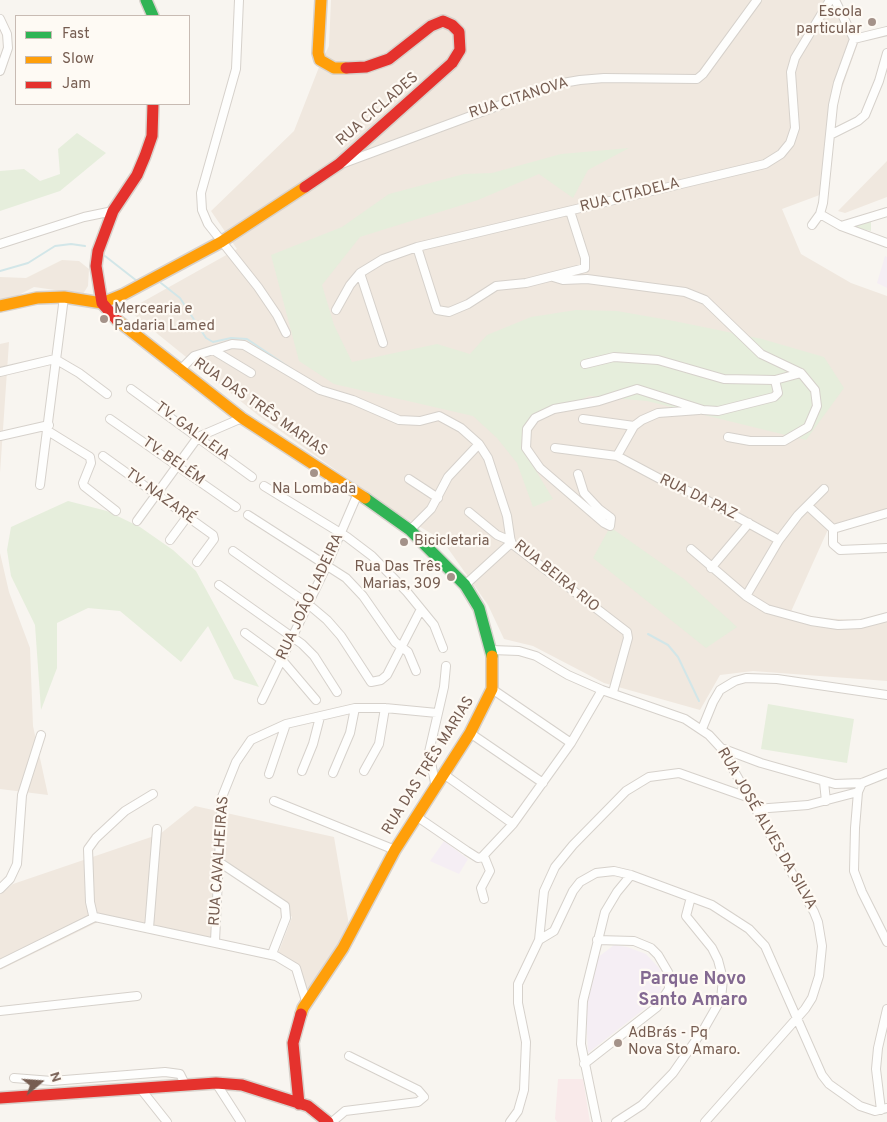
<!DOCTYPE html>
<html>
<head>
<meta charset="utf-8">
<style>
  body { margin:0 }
  #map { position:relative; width:887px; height:1122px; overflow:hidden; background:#f8f5f0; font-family:Overpass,sans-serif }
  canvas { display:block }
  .legend { position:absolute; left:15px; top:15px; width:175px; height:90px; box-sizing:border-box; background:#fefaf4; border:1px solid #c8bbb3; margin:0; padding:6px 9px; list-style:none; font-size:15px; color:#765d51 }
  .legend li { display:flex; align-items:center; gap:10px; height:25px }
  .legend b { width:25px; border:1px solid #c8bbb3 }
  .north { position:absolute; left:15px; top:1057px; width:50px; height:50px; -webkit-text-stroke:4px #fefaf4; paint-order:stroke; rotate:72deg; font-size:14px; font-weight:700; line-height:20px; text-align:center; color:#765d51 }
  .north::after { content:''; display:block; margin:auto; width:18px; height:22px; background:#765d51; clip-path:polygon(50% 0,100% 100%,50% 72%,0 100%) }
</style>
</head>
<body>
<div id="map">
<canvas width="887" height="1122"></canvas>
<ul class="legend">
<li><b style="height:6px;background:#30b455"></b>Fast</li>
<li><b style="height:6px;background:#ff9f0a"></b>Slow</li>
<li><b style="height:6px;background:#e5322d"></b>Jam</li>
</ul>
<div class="north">N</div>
</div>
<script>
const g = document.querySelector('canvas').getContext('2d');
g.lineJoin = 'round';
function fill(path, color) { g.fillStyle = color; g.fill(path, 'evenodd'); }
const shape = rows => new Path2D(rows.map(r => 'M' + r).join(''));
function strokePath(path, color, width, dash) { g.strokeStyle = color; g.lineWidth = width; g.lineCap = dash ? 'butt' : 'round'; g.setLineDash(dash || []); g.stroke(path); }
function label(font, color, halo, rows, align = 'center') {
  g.font = font + ' Overpass,sans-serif'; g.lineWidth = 4.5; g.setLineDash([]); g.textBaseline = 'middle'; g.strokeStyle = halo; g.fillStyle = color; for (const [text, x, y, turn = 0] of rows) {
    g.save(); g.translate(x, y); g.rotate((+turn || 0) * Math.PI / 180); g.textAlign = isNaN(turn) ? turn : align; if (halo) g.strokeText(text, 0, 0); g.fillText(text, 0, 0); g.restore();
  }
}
fill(shape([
  [331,0,840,0,859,40,839,97,825,193,782,209,801,254,851,283,887,296,887,509,830,525,789,616,887,622,887,681,753,671,720,675,700,710,604,683,533,646,504,639,488,605,442,540,394,511,259,416,128,310,237,249,211,211,294,131,321,62,329,46],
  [887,161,887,197,845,213,838,211],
  [62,260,79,261,89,269,88,286,83,294,34,287,0,305,0,277,26,278],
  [9,342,0,473,0,344],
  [0,553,9,592,30,648,33,726,48,795,0,789],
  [195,806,334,837,350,931,309,994,291,969,276,959,292,917,281,905,222,866,218,946,98,922,0,970,0,894,13,884,160,834]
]), '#f0e8df');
fill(shape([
  [885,256,887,257,887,288,877,283],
  [444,841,468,859,459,874,430,861],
  [614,945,627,947,646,954,659,968,663,979,660,992,653,1002,588,1053,586,1010,597,958]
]), '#f5eef4');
fill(shape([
  [558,1079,583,1079,590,1122,557,1122,555,1119]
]), '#f9eaea');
fill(shape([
  [77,133,106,153,60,191,0,211,0,171,24,169,40,181,60,174,58,149],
  [629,148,588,170,573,198,539,174,478,200,360,237,322,285,334,325,352,362,437,344,470,354,487,335,531,317,576,310,617,311,674,321,762,339,824,357,844,388,806,440,647,401,589,396,525,427,533,466,553,499,533,507,517,463,497,438,473,416,334,384,299,361,271,255,342,227,389,194,464,174,492,173,561,154],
  [871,220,871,231,847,226],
  [68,501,107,511,140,527,173,550,196,571,259,687,234,679,208,626,181,662,120,611,88,608,57,623,57,668,41,710,35,625,11,576,7,550,11,527],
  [610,527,684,579,737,627,706,648,593,558],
  [768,704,854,719,847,763,761,749]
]), '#e6eedc');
strokePath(shape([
  [105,256,137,281],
  [0,271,28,263,55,246,71,244,85,246],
  [161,283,180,298,206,338,213,342,231,338,247,339,293,370],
  [648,634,668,645,678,657,699,701]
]), '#d2e6e8', 2);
const street = shape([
  [239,0,236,69,201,193,202,210,208,224,258,287,277,315,286,333],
  [0,19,7,34,8,48,0,71],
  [854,39,887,31],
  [832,134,858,121,865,115,879,81,887,53],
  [344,163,557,84,580,80,604,78,697,79,703,74,757,0],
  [820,214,841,226,887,243],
  [812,225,820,214,823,203,833,105,838,83,854,39,835,0],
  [841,226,887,212],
  [0,244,84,217,113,211],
  [417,247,437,310,449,312,468,304,496,286,526,283,585,268,585,258,570,211],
  [360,273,383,343],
  [553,277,563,280,587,279,685,292,705,300,761,354,801,373,775,380,724,379,658,360,614,357,585,364],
  [336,310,350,285,360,273,383,259,417,247,765,164,781,154,790,143,795,128,791,72,795,58,830,0],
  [213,350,232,344,244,345,320,390,353,400,399,420,420,421,439,416,461,428,479,444,488,458,507,516,511,543,627,632,628,638,613,692],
  [179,371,194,356,213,350,251,373],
  [0,372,55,359,79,373,107,394],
  [131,389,252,477],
  [110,419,236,507],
  [583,419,634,426],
  [48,431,90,457,91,463,83,483,84,486,116,511],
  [0,436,49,425],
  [728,437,750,441,784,441,808,427,817,406,815,390,801,373],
  [555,448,617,456,662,480,699,496,779,540],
  [103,456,213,535,214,539,197,562],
  [617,456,634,426,642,420,658,413,699,410],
  [578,474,584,493,599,509,611,518,610,526,604,523,540,468,526,448,527,429,535,418,554,409,599,401,637,389,703,410,718,411,774,397,778,393,775,380],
  [409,479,438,498],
  [40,485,64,297],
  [264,486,347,537,372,556,407,592,434,625,443,648],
  [808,506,833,529],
  [469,512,497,535,511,541],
  [248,515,346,578,363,596,395,642,408,652,416,671],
  [137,521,198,437,242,418],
  [833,529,833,544,840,550,887,548],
  [833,529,887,513],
  [410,530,431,509,448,477,479,444],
  [170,540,187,517],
  [691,549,746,596,767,609,811,621,838,625,861,624,887,617],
  [233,551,308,604,327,620,341,636,371,682,381,680,387,675,421,609],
  [711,568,749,523],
  [219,585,302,644,314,656,337,692],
  [465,585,511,543],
  [746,596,779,540,798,515,824,489],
  [245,633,282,660,316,700],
  [492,650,519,651,536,656,568,675,602,690,685,719,709,735,721,748,814,912,818,922,822,946,819,976,812,998,805,1009,705,1122],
  [492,689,571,743],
  [262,700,327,565,358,493],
  [702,729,713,702,720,690,735,681,746,678,777,679,887,695],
  [470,733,543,783],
  [721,748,761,763,835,784,862,783,887,773],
  [302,771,313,744,320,717],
  [364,771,379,744,385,708],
  [333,773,350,733,355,708],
  [269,774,286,724],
  [445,775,513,824],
  [824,782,826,801],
  [862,783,858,792,855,828,854,871,862,892,887,942],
  [436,788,429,752,444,687,446,666],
  [153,794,125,811,96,838,88,849,90,902,93,915,95,917,276,956,296,968,306,1001],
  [274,801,395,850],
  [756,809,808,805,858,792],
  [416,816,467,851,478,858,482,857,513,824,571,743,602,690],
  [484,856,490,871,481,888,484,899],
  [219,862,285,906,286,918,272,954],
  [0,889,10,879,17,864,22,795,41,735],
  [149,928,157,829],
  [539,940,554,931,573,891,580,882,596,873,614,871,631,875,712,905,749,929,765,946,822,1075,829,1084,860,1106,875,1111,887,1108],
  [215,941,222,797,236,762,251,740,286,724,355,708,385,708,437,713],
  [0,964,95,917],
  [0,1011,137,996],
  [584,1064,657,1007,669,989,668,972,658,955,651,948,634,941,597,940],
  [14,1078,52,1081,165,1072,180,1074,185,1084],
  [216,1083,241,1122],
  [140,1088,167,1122],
  [881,1110,876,1069,878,1048,887,1009],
  [332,1122,345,1111,418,1102,424,1097,418,1090,349,1056],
  [510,1122,518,1111,524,1090,526,1042,518,1003,518,984,539,940,544,891,555,867,573,845,626,791,649,777,679,773,747,797],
  [597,1122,581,1044,583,1001,605,912,617,892,631,875],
  [616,1122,642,1105,673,1073,705,1027,721,999,723,979,718,960,712,948,686,916,691,897]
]);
const fast = shape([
  [146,0,153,16],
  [365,498,410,530,465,585,479,608,492,656]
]);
const slow = shape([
  [321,0,318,53,320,60,334,68,346,68],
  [0,306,37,298,64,297,102,303,124,294,221,242,305,187],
  [117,320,242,418,365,498],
  [301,1014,303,1008,343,948,395,850,470,733,492,689,492,656]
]);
const jam = shape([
  [305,187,339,164,452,63,460,50,459,32,452,25,443,21,431,26,389,59,366,67,346,68],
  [117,320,102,303,96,266,98,251,113,211,137,175,145,156,152,136,153,104],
  [0,1098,216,1083,242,1085,308,1106,328,1122],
  [299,1104,293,1043,301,1014]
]);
strokePath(street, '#d6d1cb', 10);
strokePath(fast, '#d8d2cc', 14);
strokePath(slow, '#d8d2cc', 14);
strokePath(jam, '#d8d2cc', 14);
strokePath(street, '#fefefd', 8);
strokePath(fast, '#30b455', 11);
strokePath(slow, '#ff9f0a', 11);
strokePath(jam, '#e5322d', 11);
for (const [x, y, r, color] of [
  [872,22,5,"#a49289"],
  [104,319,5,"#a49289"],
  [314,473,5,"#a49289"],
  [404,542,5,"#a49289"],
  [451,577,5,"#a49289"],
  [618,1043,5,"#a49289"]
]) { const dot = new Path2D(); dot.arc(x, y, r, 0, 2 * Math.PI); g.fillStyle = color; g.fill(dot); strokePath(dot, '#fefaf4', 2); }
label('15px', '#765d51', '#fefaf4', [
  ["Escola",862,13,"right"],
  ["particular",862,30,"right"],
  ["Mercearia e",114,310],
  ["Padaria Lamed",114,327],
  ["Na Lombada",314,490,"center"],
  ["Bicicletaria",414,542],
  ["Rua Das Três",441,568,"right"],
  ["Marias, 309",441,585,"right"],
  ["AdBrás - Pq",628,1034],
  ["Nova Sto Amaro.",628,1051]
], 'left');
label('15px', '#765d51', '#fefaf4', [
  ["RUA CITANOVA",519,99,-18],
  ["RUA CICLADES",378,110,-41],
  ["RUA CITADELA",630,196,-14],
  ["RUA DAS TRÊS MARIAS",260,408,35],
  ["TV. GALILEIA",192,432,36],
  ["TV. BELÉM",173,462,35],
  ["TV. NAZARÉ",160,497,36],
  ["RUA DA PAZ",698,498,26],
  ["RUA BEIRA RIO",556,577,39],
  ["RUA JOÃO LADEIRA",311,597,-65],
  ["RUA DAS TRÊS MARIAS",429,766,-58],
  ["RUA JOSÉ ALVES DA SILVA",766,829,60],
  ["RUA CAVALHEIRAS",220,861,-86]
]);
label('bold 18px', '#836991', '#fefaf4', [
  ["Parque Novo",693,980],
  ["Santo Amaro",693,1001]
]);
</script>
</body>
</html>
